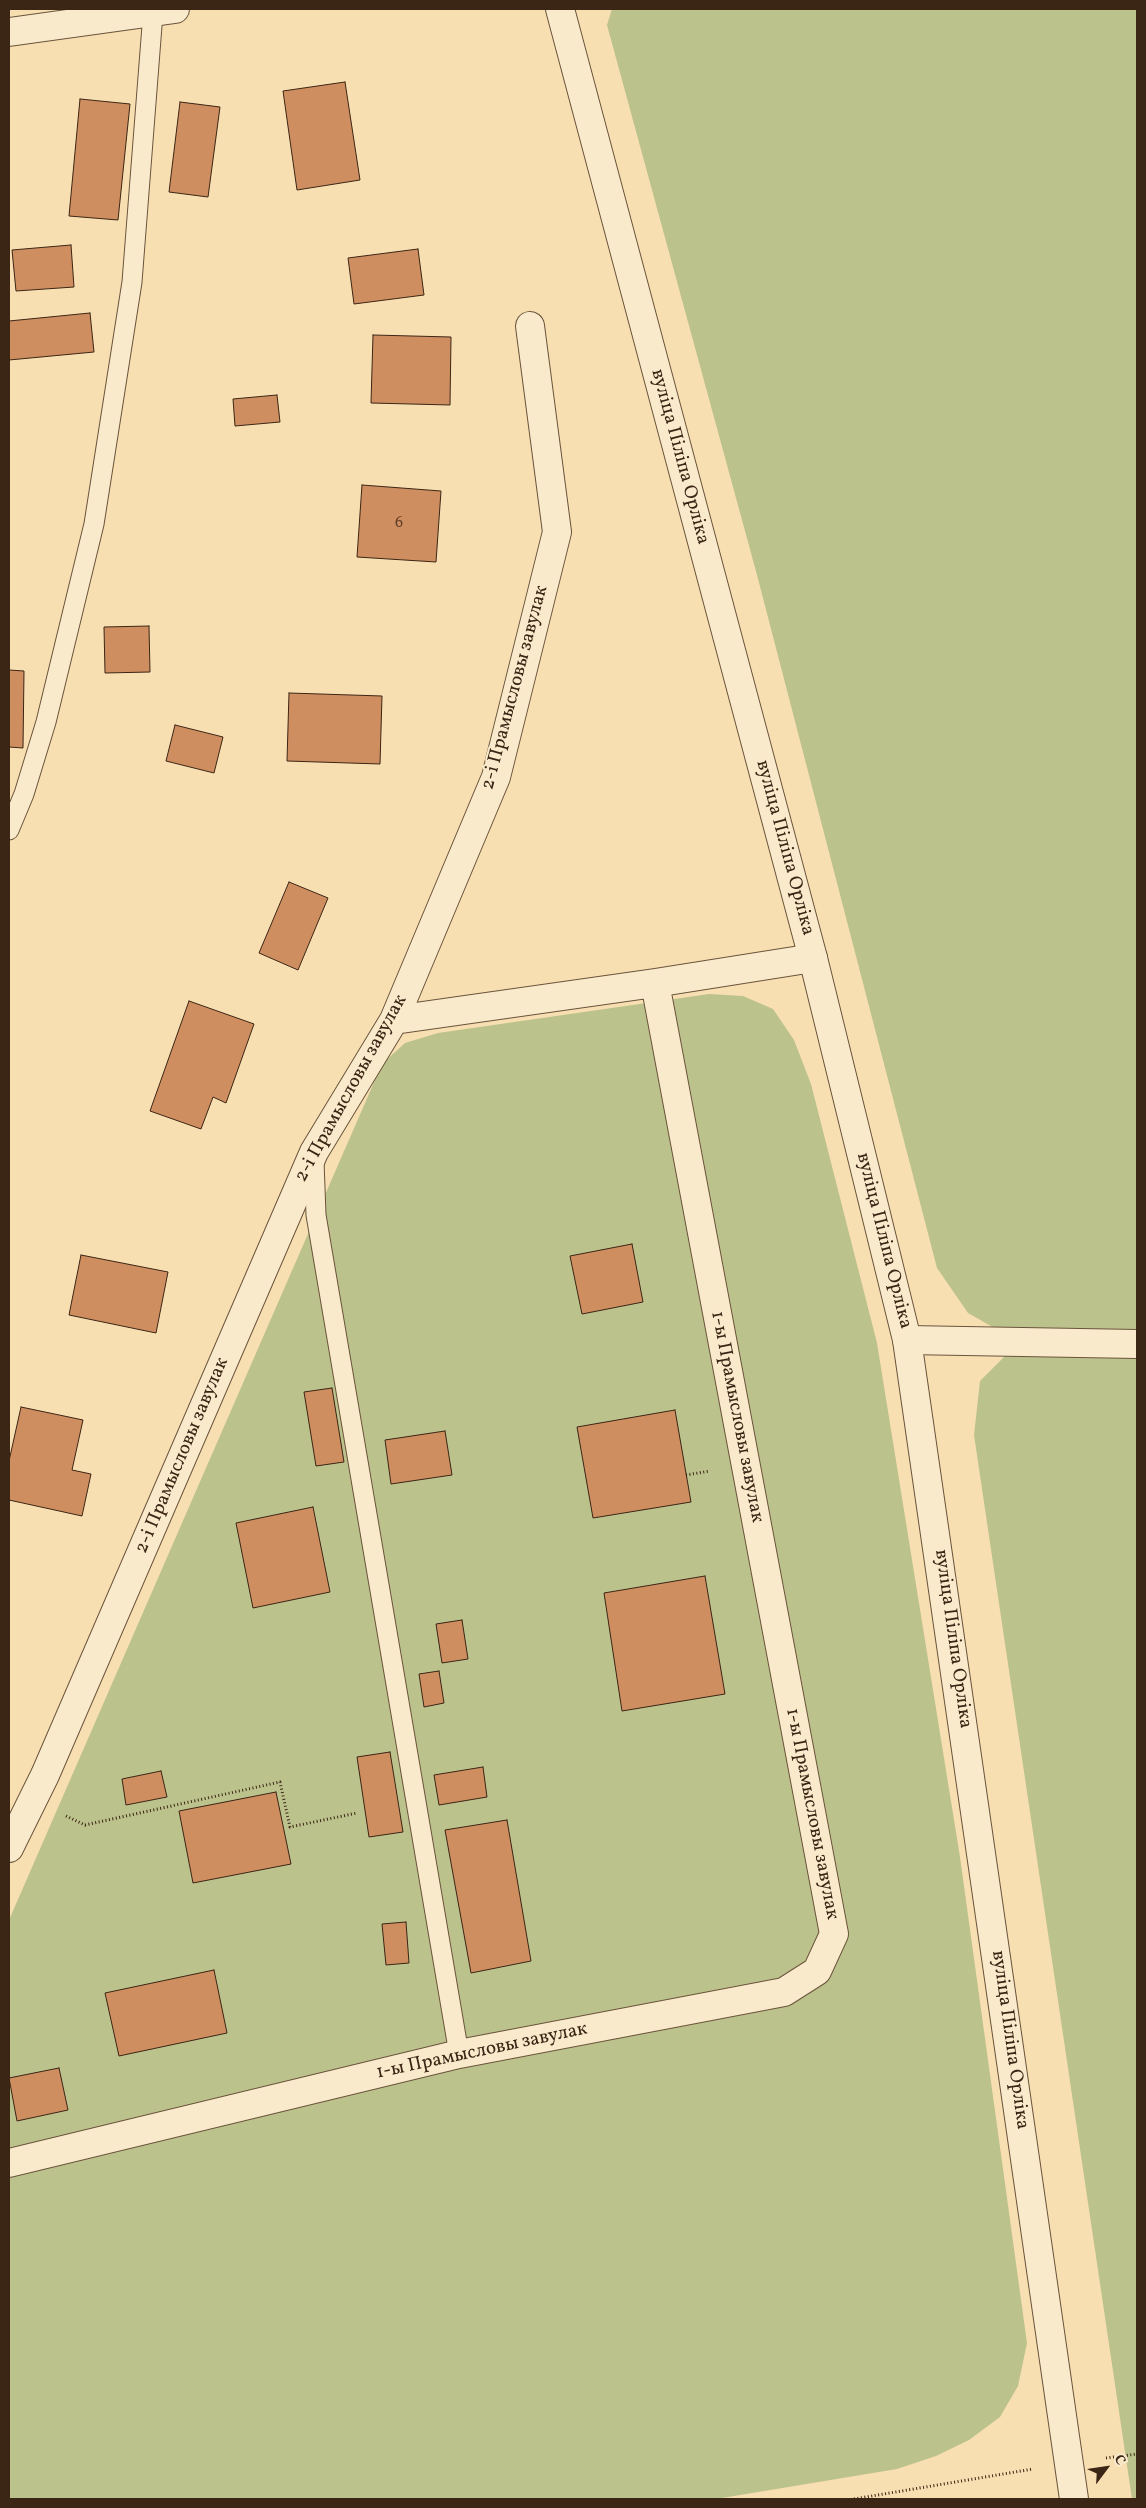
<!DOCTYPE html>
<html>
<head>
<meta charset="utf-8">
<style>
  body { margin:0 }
  #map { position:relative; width:1146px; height:2508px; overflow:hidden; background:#f8dfb1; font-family:Vollkorn,serif }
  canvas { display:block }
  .frame { position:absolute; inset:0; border:10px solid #3b2515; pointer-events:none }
  .north { position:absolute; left:1081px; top:2443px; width:50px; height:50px; -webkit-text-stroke:4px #faeacc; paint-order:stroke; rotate:59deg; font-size:14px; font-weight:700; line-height:20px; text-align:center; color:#3b2515 }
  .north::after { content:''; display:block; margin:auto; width:18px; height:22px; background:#3b2515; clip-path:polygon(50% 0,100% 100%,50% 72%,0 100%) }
</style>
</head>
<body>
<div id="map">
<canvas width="1146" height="2508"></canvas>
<div class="frame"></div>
<div class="north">С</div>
</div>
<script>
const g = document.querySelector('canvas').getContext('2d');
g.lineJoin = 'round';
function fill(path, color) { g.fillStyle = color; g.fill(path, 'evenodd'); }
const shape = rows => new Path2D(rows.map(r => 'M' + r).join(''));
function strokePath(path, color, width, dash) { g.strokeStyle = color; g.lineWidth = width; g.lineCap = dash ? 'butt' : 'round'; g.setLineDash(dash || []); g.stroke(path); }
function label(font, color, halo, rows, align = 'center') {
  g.font = font + ' Vollkorn,serif'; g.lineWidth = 4; g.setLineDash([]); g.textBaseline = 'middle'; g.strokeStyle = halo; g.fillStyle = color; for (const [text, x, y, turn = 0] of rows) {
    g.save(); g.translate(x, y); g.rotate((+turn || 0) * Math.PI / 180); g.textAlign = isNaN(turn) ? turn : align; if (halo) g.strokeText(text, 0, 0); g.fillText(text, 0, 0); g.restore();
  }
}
fill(shape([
  [612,9,1137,9,1137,2499,1132,2499,974,1435,980,1381,1019,1342,968,1313,937,1268,757,575,607,25],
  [709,994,743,996,773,1009,794,1040,811,1084,877,1343,960,1857,1027,2343,1018,2386,1000,2417,969,2440,936,2456,897,2469,716,2499,9,2499,9,1920,382,1064,405,1043,438,1033]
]), '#bcc28c');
const building = shape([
  [345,82,360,180,297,190,283,91,345,82],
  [80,99,130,104,118,220,69,216,80,99],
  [180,102,220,107,208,197,169,192,180,102],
  [71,245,74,287,16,291,12,250,71,245],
  [418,249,424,295,354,304,348,258,418,249],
  [90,313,94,352,9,360,9,321,90,313],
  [373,335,451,337,450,405,371,403,373,335],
  [277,395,280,422,235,426,233,399,277,395],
  [362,485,441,491,436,562,357,557,362,485],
  [149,626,150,672,105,673,104,627,149,626],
  [9,670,24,671,23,748,9,747,9,670],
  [289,693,382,696,380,764,287,761,289,693],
  [175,725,223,737,214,773,166,761,175,725],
  [289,882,328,898,298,970,259,953,289,882],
  [189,1001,254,1024,226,1103,213,1097,201,1129,150,1111,189,1001],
  [632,1244,643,1302,582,1314,570,1256,632,1244],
  [81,1255,168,1272,156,1333,69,1315,81,1255],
  [332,1388,344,1462,316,1466,304,1392,332,1388],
  [21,1407,83,1420,72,1470,91,1474,82,1516,9,1500,9,1461,21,1407],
  [675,1410,691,1502,593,1518,577,1427,675,1410],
  [445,1431,452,1475,391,1484,385,1440,445,1431],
  [313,1507,330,1592,253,1608,236,1523,313,1507],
  [705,1576,725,1694,622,1711,604,1593,705,1576],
  [462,1620,468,1659,442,1663,436,1624,462,1620],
  [439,1671,444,1703,424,1707,419,1674,439,1671],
  [390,1752,403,1832,369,1837,357,1757,390,1752],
  [483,1767,487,1797,439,1805,434,1775,483,1767],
  [161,1771,167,1797,126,1805,122,1779,161,1771],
  [276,1792,291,1864,193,1883,179,1811,276,1792],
  [507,1820,531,1961,471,1973,445,1830,507,1820],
  [406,1922,409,1963,386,1965,382,1924,406,1922],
  [214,1970,227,2033,119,2056,105,1993,214,1970],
  [59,2068,68,2110,17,2121,9,2078,59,2068]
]);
fill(building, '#ce8e60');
strokePath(building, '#3b2515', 1);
const service = shape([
  [9,830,24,794,46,722,94,524,132,282,153,13],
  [314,1161,316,1215,459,2054]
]);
const minor = shape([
  [9,32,175,9],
  [394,1020,655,983,813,958],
  [907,1340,1137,1344],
  [9,1848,45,1775,314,1152,394,1020,496,777,557,532,530,326],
  [9,2163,459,2054,784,1992,817,1971,834,1934,655,983]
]);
const tertiary = shape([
  [560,9,813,958,907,1340,1074,2499]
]);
strokePath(service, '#6a543c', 21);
strokePath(minor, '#6a543c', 30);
strokePath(tertiary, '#6a543c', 30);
strokePath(shape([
  [686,1475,710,1471],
  [66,1816,85,1825,280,1782,290,1827,357,1813],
  [1106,2458,1137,2454],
  [854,2499,1033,2469]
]), '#3b2515', 3, [1, 2.5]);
strokePath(service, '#faeacc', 19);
strokePath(minor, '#faeacc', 28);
strokePath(tertiary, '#faeacc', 28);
label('16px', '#603f28', null, [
  ["6",399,524]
]);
label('19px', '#3b2515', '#faeacc', [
  ["вуліца Піліпа Орліка",679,457,75],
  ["2-і Прамысловы завулак",516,688,-75],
  ["вуліца Піліпа Орліка",784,848,75],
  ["2-і Прамысловы завулак",352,1089,-61],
  ["вуліца Піліпа Орліка",883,1241,76],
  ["1-ы Прамысловы завулак",736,1417,79],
  ["2-і Прамысловы завулак",183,1456,-67],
  ["вуліца Піліпа Орліка",952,1639,82],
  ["1-ы Прамысловы завулак",811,1814,79],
  ["вуліца Піліпа Орліка",1009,2040,82],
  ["1-ы Прамысловы завулак",482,2052,-12]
]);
</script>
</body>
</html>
